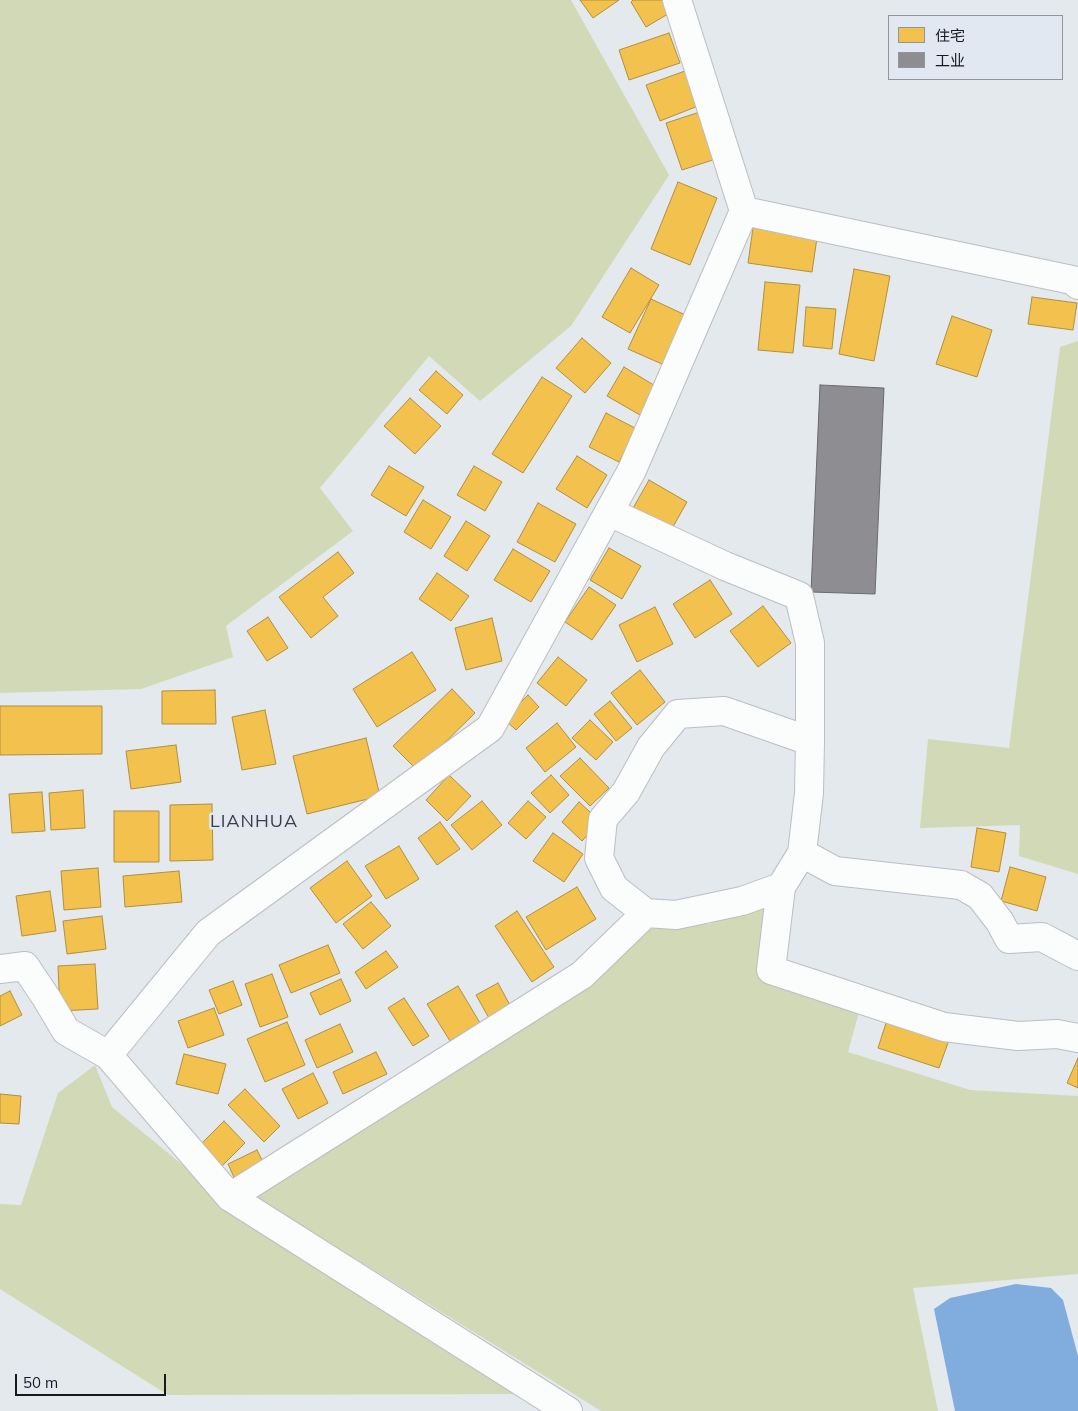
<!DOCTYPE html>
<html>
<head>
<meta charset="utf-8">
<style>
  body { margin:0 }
  #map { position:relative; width:1078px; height:1411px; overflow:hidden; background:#e4e9ee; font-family:Mulish,"Noto Sans SC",sans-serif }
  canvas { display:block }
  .legend { position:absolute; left:888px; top:15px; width:175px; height:65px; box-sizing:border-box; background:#e1e8f1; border:1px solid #90959c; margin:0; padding:6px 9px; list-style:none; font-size:15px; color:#17191c }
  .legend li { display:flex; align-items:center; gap:10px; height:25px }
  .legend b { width:25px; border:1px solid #90959c }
  .scale { position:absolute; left:15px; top:1374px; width:151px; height:22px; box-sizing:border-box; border:2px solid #17191c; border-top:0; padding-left:6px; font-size:15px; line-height:18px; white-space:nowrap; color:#17191c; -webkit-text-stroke:4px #e1e8f1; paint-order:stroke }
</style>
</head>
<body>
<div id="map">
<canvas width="1078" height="1411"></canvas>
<ul class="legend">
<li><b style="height:14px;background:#f2c14e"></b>住宅</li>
<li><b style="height:14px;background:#8d8d92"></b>工业</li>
</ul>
<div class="scale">50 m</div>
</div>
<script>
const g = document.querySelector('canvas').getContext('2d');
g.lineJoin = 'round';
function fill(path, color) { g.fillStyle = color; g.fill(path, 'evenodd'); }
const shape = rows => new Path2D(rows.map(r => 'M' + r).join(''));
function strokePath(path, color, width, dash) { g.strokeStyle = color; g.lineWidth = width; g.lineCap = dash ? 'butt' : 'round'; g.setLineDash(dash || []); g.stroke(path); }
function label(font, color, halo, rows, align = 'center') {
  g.font = font + ' Mulish,sans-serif'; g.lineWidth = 5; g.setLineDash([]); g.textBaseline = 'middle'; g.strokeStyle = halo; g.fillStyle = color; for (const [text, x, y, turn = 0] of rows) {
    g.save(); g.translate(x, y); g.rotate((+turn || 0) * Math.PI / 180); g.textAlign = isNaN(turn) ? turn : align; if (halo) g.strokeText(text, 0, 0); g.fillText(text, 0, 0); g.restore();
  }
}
fill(shape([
  [0,0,571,0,669,175,571,326,480,401,429,356,320,488,353,531,226,626,233,657,141,689,0,693],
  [1078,341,1078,874,1019,856,1020,825,920,828,928,739,1009,748,1060,347],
  [767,907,762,975,859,1012,848,1052,970,1090,1078,1096,1078,1274,913,1288,938,1411,601,1411,248,1192,651,923,709,924],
  [95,1065,112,1107,223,1198,523,1394,168,1395,0,1289,0,1204,21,1205,58,1093]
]), '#d2d9b6');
fill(shape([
  [1016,1284,1051,1288,1063,1300,1078,1356,1078,1411,955,1411,934,1309,950,1298]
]), '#81acde');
const homes = shape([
  [580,0,619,0,593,18,580,0],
  [633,0,666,0,673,11,646,27,631,2,633,0],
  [669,33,680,63,629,80,619,50,669,33],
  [685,71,698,106,660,121,646,85,685,71],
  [706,110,722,157,682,170,666,123,706,110],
  [678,182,717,198,690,265,651,249,678,182],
  [754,221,818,231,812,272,748,263,754,221],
  [631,268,659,285,630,333,602,317,631,268],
  [854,269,890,276,874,361,839,354,854,269],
  [765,282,800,285,793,353,758,350,765,282],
  [1032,297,1077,303,1073,330,1028,324,1032,297],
  [651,299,694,319,671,368,628,349,651,299],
  [806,307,836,309,832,349,803,346,806,307],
  [952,316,992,330,977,377,936,364,952,316],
  [582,338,611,363,585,393,556,368,582,338],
  [624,367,657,387,640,415,607,396,624,367],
  [436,371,463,395,447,414,419,390,436,371],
  [542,377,572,396,523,473,492,454,542,377],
  [410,398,441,426,415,454,384,426,410,398],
  [606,413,637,429,619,462,589,447,606,413],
  [577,456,607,475,587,508,556,489,577,456],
  [389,466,424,487,406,516,371,495,389,466],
  [474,466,502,482,485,511,457,495,474,466],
  [649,480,687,502,670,532,632,510,649,480],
  [423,500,451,517,431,549,404,532,423,500],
  [538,503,576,524,555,562,517,542,538,503],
  [466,521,490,536,467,571,444,556,466,521],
  [609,548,641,566,622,599,590,580,609,548],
  [513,549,550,571,531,602,494,580,513,549],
  [338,552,354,573,323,597,338,616,311,638,279,597,338,552],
  [437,573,469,596,451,621,419,599,437,573],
  [710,580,732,614,695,638,673,604,710,580],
  [589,587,616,605,592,640,565,622,589,587],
  [763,606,791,643,758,667,730,631,763,606],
  [655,607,673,644,637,662,619,625,655,607],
  [268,617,288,648,267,661,247,631,268,617],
  [492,618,502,661,466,670,455,628,492,618],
  [412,652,436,690,377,727,353,689,412,652],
  [558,657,587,680,566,706,537,683,558,657],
  [640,670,665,702,637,725,611,693,640,670],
  [452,689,475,713,417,770,393,746,452,689],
  [215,690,216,724,162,724,162,691,215,690],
  [528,695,539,707,516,730,504,719,528,695],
  [610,701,632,728,616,741,594,714,610,701],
  [0,706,102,706,102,754,0,755,0,706],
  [265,710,276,764,242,770,232,717,265,710],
  [590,720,613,742,596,760,572,738,590,720],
  [557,723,576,747,545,772,526,748,557,723],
  [366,738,380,796,307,814,293,756,366,738],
  [176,745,181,782,131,789,126,751,176,745],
  [580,758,609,788,590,806,560,776,580,758],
  [449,775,471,796,447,821,426,800,449,775],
  [551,775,569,795,550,813,531,793,551,775],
  [83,790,85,828,51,830,49,793,83,790],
  [42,792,45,831,12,833,9,794,42,792],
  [482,801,502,825,472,850,451,825,482,801],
  [528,801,546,817,526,839,508,823,528,801],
  [579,802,600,821,582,841,562,822,579,802],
  [212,804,213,860,170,861,170,805,212,804],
  [114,811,159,811,159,862,114,862,114,811],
  [440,822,460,849,437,865,418,838,440,822],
  [977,828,1006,833,999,872,971,867,977,828],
  [553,833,583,854,564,882,533,861,553,833],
  [399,846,419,879,386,899,365,866,399,846],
  [347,861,372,896,336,923,310,888,347,861],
  [1010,867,1046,877,1037,911,1001,901,1010,867],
  [98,868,101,907,64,910,61,871,98,868],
  [179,871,182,902,125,907,123,876,179,871],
  [577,887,596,919,546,950,526,917,577,887],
  [50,891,56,931,22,936,16,896,50,891],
  [371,902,391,926,363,949,343,924,371,902],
  [517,911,554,967,532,982,495,926,517,911],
  [102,916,106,949,67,954,63,921,102,916],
  [328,945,340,973,291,993,279,965,328,945],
  [386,951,398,967,366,989,355,972,386,951],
  [95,964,98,1009,60,1011,58,966,95,964],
  [272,974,288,1017,260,1027,245,984,272,974],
  [341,979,351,1001,320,1015,310,993,341,979],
  [233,981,242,1005,219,1014,209,990,233,981],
  [498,983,512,1009,490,1020,476,995,498,983],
  [458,986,480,1023,450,1041,427,1004,458,986],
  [10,991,22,1015,0,1026,0,996,10,991],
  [404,998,429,1036,413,1046,388,1008,404,998],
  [214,1008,224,1035,188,1048,178,1021,214,1008],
  [887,1020,949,1040,939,1068,878,1048,887,1020],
  [287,1022,305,1065,265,1082,247,1039,287,1022],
  [340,1024,353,1052,317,1068,305,1040,340,1024],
  [376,1052,387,1074,343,1094,333,1072,376,1052],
  [184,1054,226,1064,218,1094,176,1084,184,1054],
  [1078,1058,1078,1088,1067,1083,1078,1058],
  [313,1073,328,1103,298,1119,282,1089,313,1073],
  [245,1089,280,1126,264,1142,228,1105,245,1089],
  [0,1094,21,1096,19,1124,0,1123,0,1094],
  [224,1121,245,1143,222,1166,201,1144,224,1121],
  [257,1150,267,1170,237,1184,228,1164,257,1150]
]);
fill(homes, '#f2c14e');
strokePath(homes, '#b08f3f', 1);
const industry = shape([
  [820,385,884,388,875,594,811,592,820,385]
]);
fill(industry, '#8d8d92');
strokePath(industry, '#6a6a6f', 1);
const minor = shape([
  [744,211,1072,280,1078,285],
  [620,517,725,566,799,596,810,643,810,741],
  [802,853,835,871,961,885,980,896,1000,922,1009,939,1042,937,1078,956],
  [646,913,614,888,599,858,603,819,626,792,651,747,678,714,724,711,810,741,809,793,802,853,781,887],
  [0,969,25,966,47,999,66,1031,108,1055],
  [230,1197,582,975,646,913,676,915,742,901,781,887,771,970,944,1027,1018,1036,1057,1034,1078,1038],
  [568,1411,230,1197,108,1055,208,933,490,728,632,470,744,211,677,0]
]);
strokePath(minor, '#bbbec2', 30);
strokePath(minor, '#fbfcfc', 28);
g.letterSpacing = '1px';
label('18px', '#3a3f46', '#e1e8f1', [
  ["LIANHUA",254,822]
]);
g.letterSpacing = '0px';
</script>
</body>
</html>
